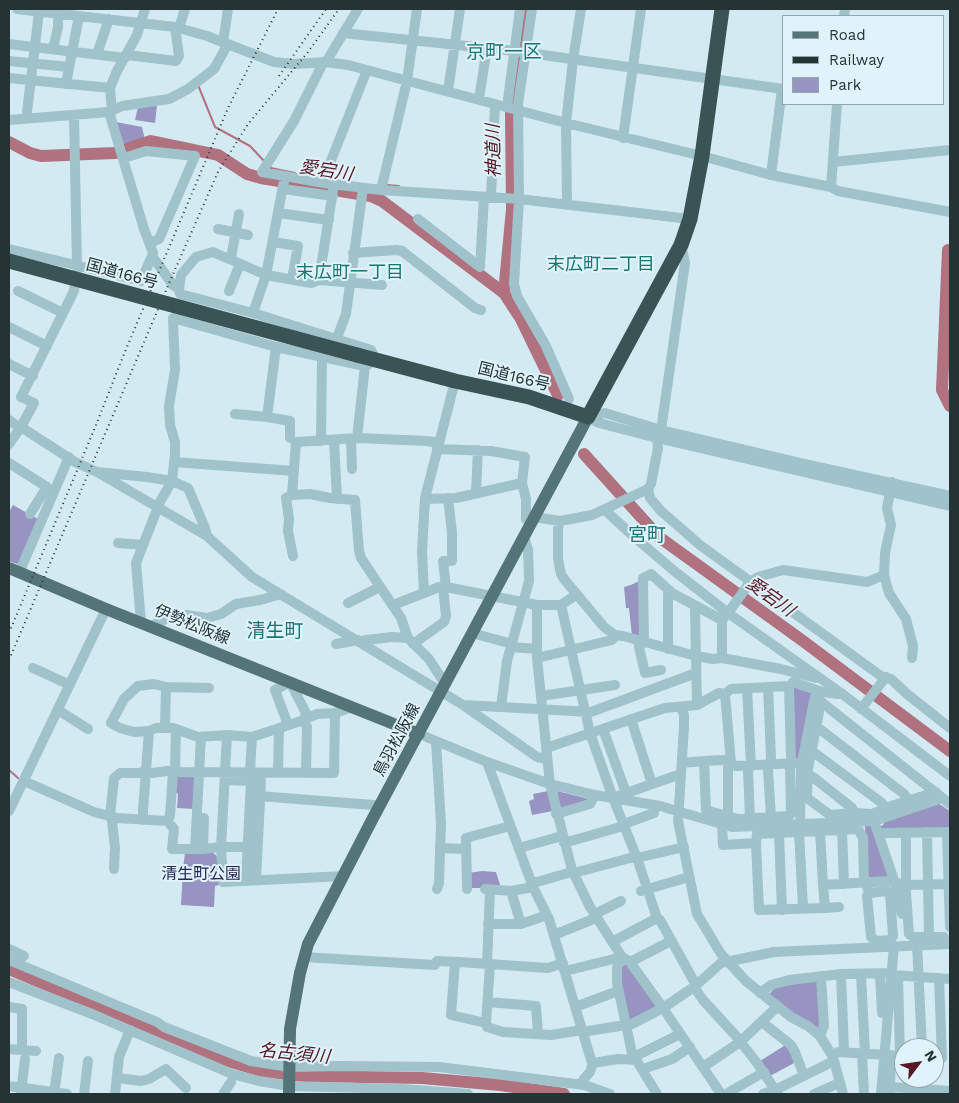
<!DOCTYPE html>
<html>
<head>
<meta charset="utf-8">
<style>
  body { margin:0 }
  #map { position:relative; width:959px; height:1103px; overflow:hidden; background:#d4eaf2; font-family:"Work Sans",sans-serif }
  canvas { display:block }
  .frame { position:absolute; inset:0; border:10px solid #243334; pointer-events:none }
  .legend { position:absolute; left:782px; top:15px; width:162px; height:90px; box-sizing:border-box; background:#e0f3fa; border:1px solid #95a6ab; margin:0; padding:6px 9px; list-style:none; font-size:15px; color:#243334 }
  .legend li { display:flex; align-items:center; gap:10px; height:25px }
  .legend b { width:25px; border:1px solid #95a6ab }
  .north { position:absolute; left:894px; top:1038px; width:50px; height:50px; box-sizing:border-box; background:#e0f3fa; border:1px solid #95a6ab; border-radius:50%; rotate:59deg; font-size:14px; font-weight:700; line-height:20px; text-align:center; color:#243334 }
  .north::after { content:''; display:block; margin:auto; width:18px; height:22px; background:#571724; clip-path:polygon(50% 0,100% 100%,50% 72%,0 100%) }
</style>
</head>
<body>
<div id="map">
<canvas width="959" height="1103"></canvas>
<div class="frame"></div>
<ul class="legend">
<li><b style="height:6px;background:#547577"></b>Road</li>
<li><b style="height:6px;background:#243334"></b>Railway</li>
<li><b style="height:14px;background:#9794c1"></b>Park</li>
</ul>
<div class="north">N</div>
</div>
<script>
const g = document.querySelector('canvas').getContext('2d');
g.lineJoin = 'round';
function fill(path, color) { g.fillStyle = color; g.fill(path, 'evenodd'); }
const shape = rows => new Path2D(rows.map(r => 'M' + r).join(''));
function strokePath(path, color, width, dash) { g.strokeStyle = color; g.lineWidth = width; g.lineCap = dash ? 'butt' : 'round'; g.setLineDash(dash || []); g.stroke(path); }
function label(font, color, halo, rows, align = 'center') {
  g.font = font + ' "Work Sans","Noto Sans JP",sans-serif'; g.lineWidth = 4; g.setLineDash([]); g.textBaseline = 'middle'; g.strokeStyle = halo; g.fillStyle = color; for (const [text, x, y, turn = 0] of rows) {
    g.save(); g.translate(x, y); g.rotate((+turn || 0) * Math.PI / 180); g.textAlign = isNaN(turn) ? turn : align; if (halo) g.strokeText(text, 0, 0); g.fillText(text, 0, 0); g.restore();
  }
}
fill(shape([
  [157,105,155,123,135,120,138,107],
  [116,122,142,127,145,140,124,145],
  [13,505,38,519,20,562,17,564,9,561,9,512],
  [641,580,641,636,632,636,629,608,626,608,624,587,631,585],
  [791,685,814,691,800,757,795,760],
  [176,774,194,774,194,809,177,808,178,794,175,792],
  [548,791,553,811,532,815,529,801,534,799,533,794],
  [557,791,589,799,588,801,561,810],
  [938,803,950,811,950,829,882,830,880,827,884,824,883,822],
  [865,826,872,826,889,875,887,879,869,879,867,875],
  [212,852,218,857,219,885,215,886,214,907,181,905,183,869,185,853],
  [482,871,496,872,501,888,468,888,469,873],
  [626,964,657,1007,631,1021,628,1020,620,983,621,967],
  [818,979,821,1024,817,1029,794,1015,768,995,775,988],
  [787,1044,796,1062,770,1076,760,1061]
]), '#9794c1');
strokePath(shape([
  [198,85,215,127,250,146,264,161],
  [269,166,271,168,295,173],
  [387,185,399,186],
  [9,770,18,778]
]), '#b17280', 2);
strokePath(shape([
  [9,142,30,153,41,156,115,153,151,141,218,155,247,174,261,178,371,196,382,201,504,293,521,319,558,395],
  [948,250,942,390,950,406],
  [504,293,512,209,511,114,526,9],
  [584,454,659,537,803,641,950,751],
  [9,969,225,1060,262,1071,304,1076,422,1078,500,1085,564,1094]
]), '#b17280', 12);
strokePath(shape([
  [17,9,175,27,207,36,274,62,294,64,326,62,348,65,566,123,702,156,771,175,831,187,838,191,950,212],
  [532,9,518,104,519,199,514,284,517,296,546,346,569,399],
  [844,16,845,9],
  [179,28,185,9],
  [343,33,515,51,783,89],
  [223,43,228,9],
  [9,44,125,58],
  [53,49,58,27,58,14],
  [97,54,109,19],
  [127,55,176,61,179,56,175,27],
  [9,61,69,67],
  [326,62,358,9],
  [323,63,294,121,262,172,324,183,381,190,519,199,690,219],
  [9,78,110,88],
  [66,84,79,16],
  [448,91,460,9],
  [479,99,487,47],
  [507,107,520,9],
  [112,111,110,88,117,71,137,35,145,9],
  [27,112,39,12],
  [109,112,144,229,153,253,152,256,173,285,179,289,180,294,253,313,371,350,376,360,365,366,276,347,173,318,175,370,169,406,170,425,175,442,175,454,172,481,157,507],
  [9,120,109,112,122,106,169,99,188,89,214,69,228,44],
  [623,138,641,9],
  [124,158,146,151,195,156,159,239,150,243],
  [833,162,950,150],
  [771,175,782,89],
  [324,183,328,168,367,70],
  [831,187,837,104],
  [283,189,333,196],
  [381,190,407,81,417,9],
  [491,197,495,104],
  [567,204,566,123,573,60,581,9],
  [278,213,329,220],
  [418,219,480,267,484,197],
  [218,229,248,235],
  [273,242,298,246,292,279],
  [9,249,141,281,152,256],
  [353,253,396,250,402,251,475,308,481,310],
  [231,258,239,214],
  [319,280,334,184],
  [179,289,181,275,196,257,213,252,266,275,311,283,319,280,382,285],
  [18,291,63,313],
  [229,291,240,264],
  [253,313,266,275,285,176],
  [9,327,47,346],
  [337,338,346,314,363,188],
  [276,347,267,417,290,421,290,438],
  [9,364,33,376],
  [455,381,425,498,422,552,424,593,439,587,446,587,537,605,561,605,576,595],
  [235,414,267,417],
  [588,417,599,423,657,438,950,506],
  [588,417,605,413,661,430,801,463,950,496],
  [9,420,20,428],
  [21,427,75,462,97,472,207,536,252,577,463,705,537,757,547,759],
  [661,430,685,263,681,245],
  [357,438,365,366],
  [657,438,658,448,651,484,648,489,650,498,661,511,700,545,881,676,891,679,907,694,950,728],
  [351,439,352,469],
  [334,440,337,499],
  [321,441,322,357],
  [9,444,21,427,34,403,21,397,74,291,77,266,74,116],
  [437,449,491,451,525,457,522,483],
  [174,462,294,471],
  [9,463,47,487,30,514],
  [97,472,147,477,172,481,188,488,205,528,207,536],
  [476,492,478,450],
  [292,495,310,494,330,498,355,500,359,551,361,558,401,618,408,638,429,659,445,684],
  [425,499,456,498,522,483,526,499,526,519,532,520],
  [605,510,632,535,673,570,728,613,841,693,950,776],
  [534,517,560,521,592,515,648,489],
  [118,543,143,545],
  [293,556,288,531,289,519,286,498,292,495,296,442,357,438,427,441,439,443],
  [21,573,22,566,69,457],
  [884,575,889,593,906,619,913,646,912,658],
  [446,587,443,561,452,561,452,532,448,498],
  [348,603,380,587],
  [393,605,424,593],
  [537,605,537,658,550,784,572,870,590,907,622,957,630,962,663,1008,721,1094],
  [561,605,590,733,613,798,637,858,657,918,660,920,696,985],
  [697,606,695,611,696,656,713,659,722,658,781,669,816,678],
  [722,620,722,658],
  [141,622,136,563,158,507],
  [151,626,173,616,186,615,207,618,221,614,236,604,260,600,281,594],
  [472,633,512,644],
  [361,642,366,640,392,637,408,638],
  [639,642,639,647,645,673,661,670],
  [644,643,643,578,651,574,672,593,722,620,728,613,751,581,758,577,783,570,867,582,884,575,885,553,891,525,887,508,892,482],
  [336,644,358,640],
  [413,644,444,622,446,616,443,587],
  [511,647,537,649],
  [668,649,668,594,672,593],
  [537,658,612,640,615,635],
  [33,668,70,685],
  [793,682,822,692,838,694,841,693],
  [768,687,771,758,768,770,771,817],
  [209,688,166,687,154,684,138,686,124,699,111,723,120,728,134,732,149,731,156,728,173,728,198,737,227,735,252,737,304,720,317,714,335,713],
  [747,688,751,766,748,770,750,818],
  [725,694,731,763,728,768,728,816],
  [541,696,615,685],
  [815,697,819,712,808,769,807,798,830,815,855,813,872,814,888,807,936,792],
  [815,697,950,804],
  [464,705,591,712,696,673],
  [501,707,507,661,529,581,528,550,524,537],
  [681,707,684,715,684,727,678,821,697,914,721,954,746,981,791,1017,808,1026,820,1036,833,1057,843,1094],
  [861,709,886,677],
  [58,710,88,729],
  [288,725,275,690,290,682,306,713,304,720,307,727,306,772],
  [816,727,821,730,904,794,909,801],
  [165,728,166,687],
  [603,729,626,793],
  [419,734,487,762,550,784,595,795,660,806,732,827,874,821,942,798],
  [227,735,221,847,257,847],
  [436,741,441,824,439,883,437,889],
  [546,748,665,708,697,705,696,656,623,636,615,635,604,627,564,579,561,574,558,559,558,529,560,521],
  [812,751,882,803,885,808],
  [704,761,724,760,736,766,797,763],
  [487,762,533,887,549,919,591,1060,593,1063,618,1059,637,1060],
  [682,763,704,761,706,810,738,819,789,816,791,813,790,768,791,759,789,686,731,689,725,694,719,693,697,705],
  [175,770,176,729],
  [250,771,252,737],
  [278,771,279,728],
  [807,775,813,777,852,808,855,813],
  [225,780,251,781],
  [24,781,94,812,117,818,167,821,174,829,172,849,203,849,221,847,223,882,344,876],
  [652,784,681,774],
  [259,796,373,805,378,808],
  [613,798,652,784,631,719],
  [9,811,106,609],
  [556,814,590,804,595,795],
  [143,820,143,810,149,731],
  [167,821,170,816,173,771],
  [874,821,895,883,902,914],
  [722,824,723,845,756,843,759,910,825,908,823,885,888,881,907,885,950,884],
  [800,824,801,768,814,701],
  [842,830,844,884],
  [820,831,823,885],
  [799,832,803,908],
  [927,832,929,937],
  [947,832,950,927],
  [779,833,782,910],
  [906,833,906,893,909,934,913,937,944,937],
  [879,834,886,833,950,832],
  [564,843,620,827,624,824,654,813,654,805],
  [756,843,757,834,858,829,863,838,864,877,869,893,887,891,890,894,893,936,890,940,876,941,871,937,867,896,869,893],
  [440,848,466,849],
  [519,848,562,836],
  [195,849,201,737],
  [203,849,204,818],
  [114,869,115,848,112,821,110,816,114,778,120,773,139,773,146,771,152,773,175,770,180,772,334,773,335,713,352,707],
  [574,873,630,858,637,858,684,847],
  [246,880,251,781,261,781],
  [256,880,261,781,259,775],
  [531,882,537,882,568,873,572,870],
  [467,889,466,838,510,826],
  [485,889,511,891,533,887],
  [511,891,521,924],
  [641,891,689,877],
  [825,908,839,907],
  [595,914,621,901],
  [488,924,521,924,547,915],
  [554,935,591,920,596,916],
  [612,942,657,918],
  [917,944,922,1048],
  [9,949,24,956],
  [304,957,435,965,437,961,459,962,548,968,563,963],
  [622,957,617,968,617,983,632,1053,657,1094],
  [9,960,157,1022,164,1027,251,1061,290,1067,339,1066,439,1067,584,1085,610,1094],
  [455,962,451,1015,486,1023,487,1027,503,1032,551,1035,582,1030],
  [630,962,671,941],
  [487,964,490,890],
  [565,971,622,957],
  [841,974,844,1051],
  [861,974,865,1054],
  [880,974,882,1013],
  [892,975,950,979],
  [898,976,900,1056],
  [939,978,942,1058],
  [9,982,92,1014,232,1074,259,1081,289,1086,403,1089,468,1094],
  [694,987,703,1000,736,1036,757,1063,778,1094],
  [760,993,771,985,789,980,841,974,891,973],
  [488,1002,536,1006,538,1034],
  [9,1007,22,1009,22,1050],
  [575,1007,618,991],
  [762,1022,791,1045,795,1052,804,1076],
  [486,1023,490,965],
  [582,1032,632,1024,663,1008,694,987,721,963,774,952,950,944],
  [820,1036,824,1026,821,976],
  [9,1049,36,1051],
  [838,1052,904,1056],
  [862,1054,864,1094],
  [634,1057,680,1034],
  [703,1067,740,1042,778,1006],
  [643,1069,672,1059,690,1047],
  [118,1078,141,1081,149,1079,166,1069,186,1088],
  [584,1085,583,1080,590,1072,593,1063],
  [9,1086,67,1094],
  [890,1087,891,1056],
  [21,1093,25,1059],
  [54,1094,59,1058],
  [84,1094,88,1061],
  [115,1094,119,1057,130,1030],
  [223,1094,231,1082],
  [726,1094,764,1072],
  [763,1094,775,1090,834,1061],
  [814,1094,839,1083],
  [881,1094,894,946],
  [890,1094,890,1087,950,1091]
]), '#a0c2ca', 10);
strokePath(shape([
  [9,568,106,609,419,734],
  [289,1094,290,1029,300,973,308,944,373,818,588,417]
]), '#547577', 12);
strokePath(shape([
  [357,355,455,381,529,397,588,417,681,245,690,219,702,156,722,9]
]), '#3a5455', 15);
strokePath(shape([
  [279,76,326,9],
  [9,633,96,425,124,354,228,108,278,9],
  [9,660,170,281,218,172,248,124,308,52,339,9]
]), '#243334', 2, [1, 4]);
strokePath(shape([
  [9,261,357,355]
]), '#3a5455', 15);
label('16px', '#243334', '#e0f3fa', [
  ["国道166号",122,274,15],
  ["国道166号",514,377,14],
  ["伊勢松阪線",192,625,22],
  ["鳥羽松阪線",397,740,-62]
]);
label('16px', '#2a2653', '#e0f3fa', [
  ["清生町公園",201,874]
]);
label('italic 18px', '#571724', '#e0f3fa', [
  ["神道川",494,151,-91],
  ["愛宕川",326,171,9],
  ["愛宕川",770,597,36],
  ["名古須川",294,1054,6]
]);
label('18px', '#177572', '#e0f3fa', [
  ["末広町二丁目",601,265],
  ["末広町一丁目",350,273]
]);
label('19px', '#177572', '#e0f3fa', [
  ["京町一区",504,52],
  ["宮町",647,535],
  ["清生町",275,631]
]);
</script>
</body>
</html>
